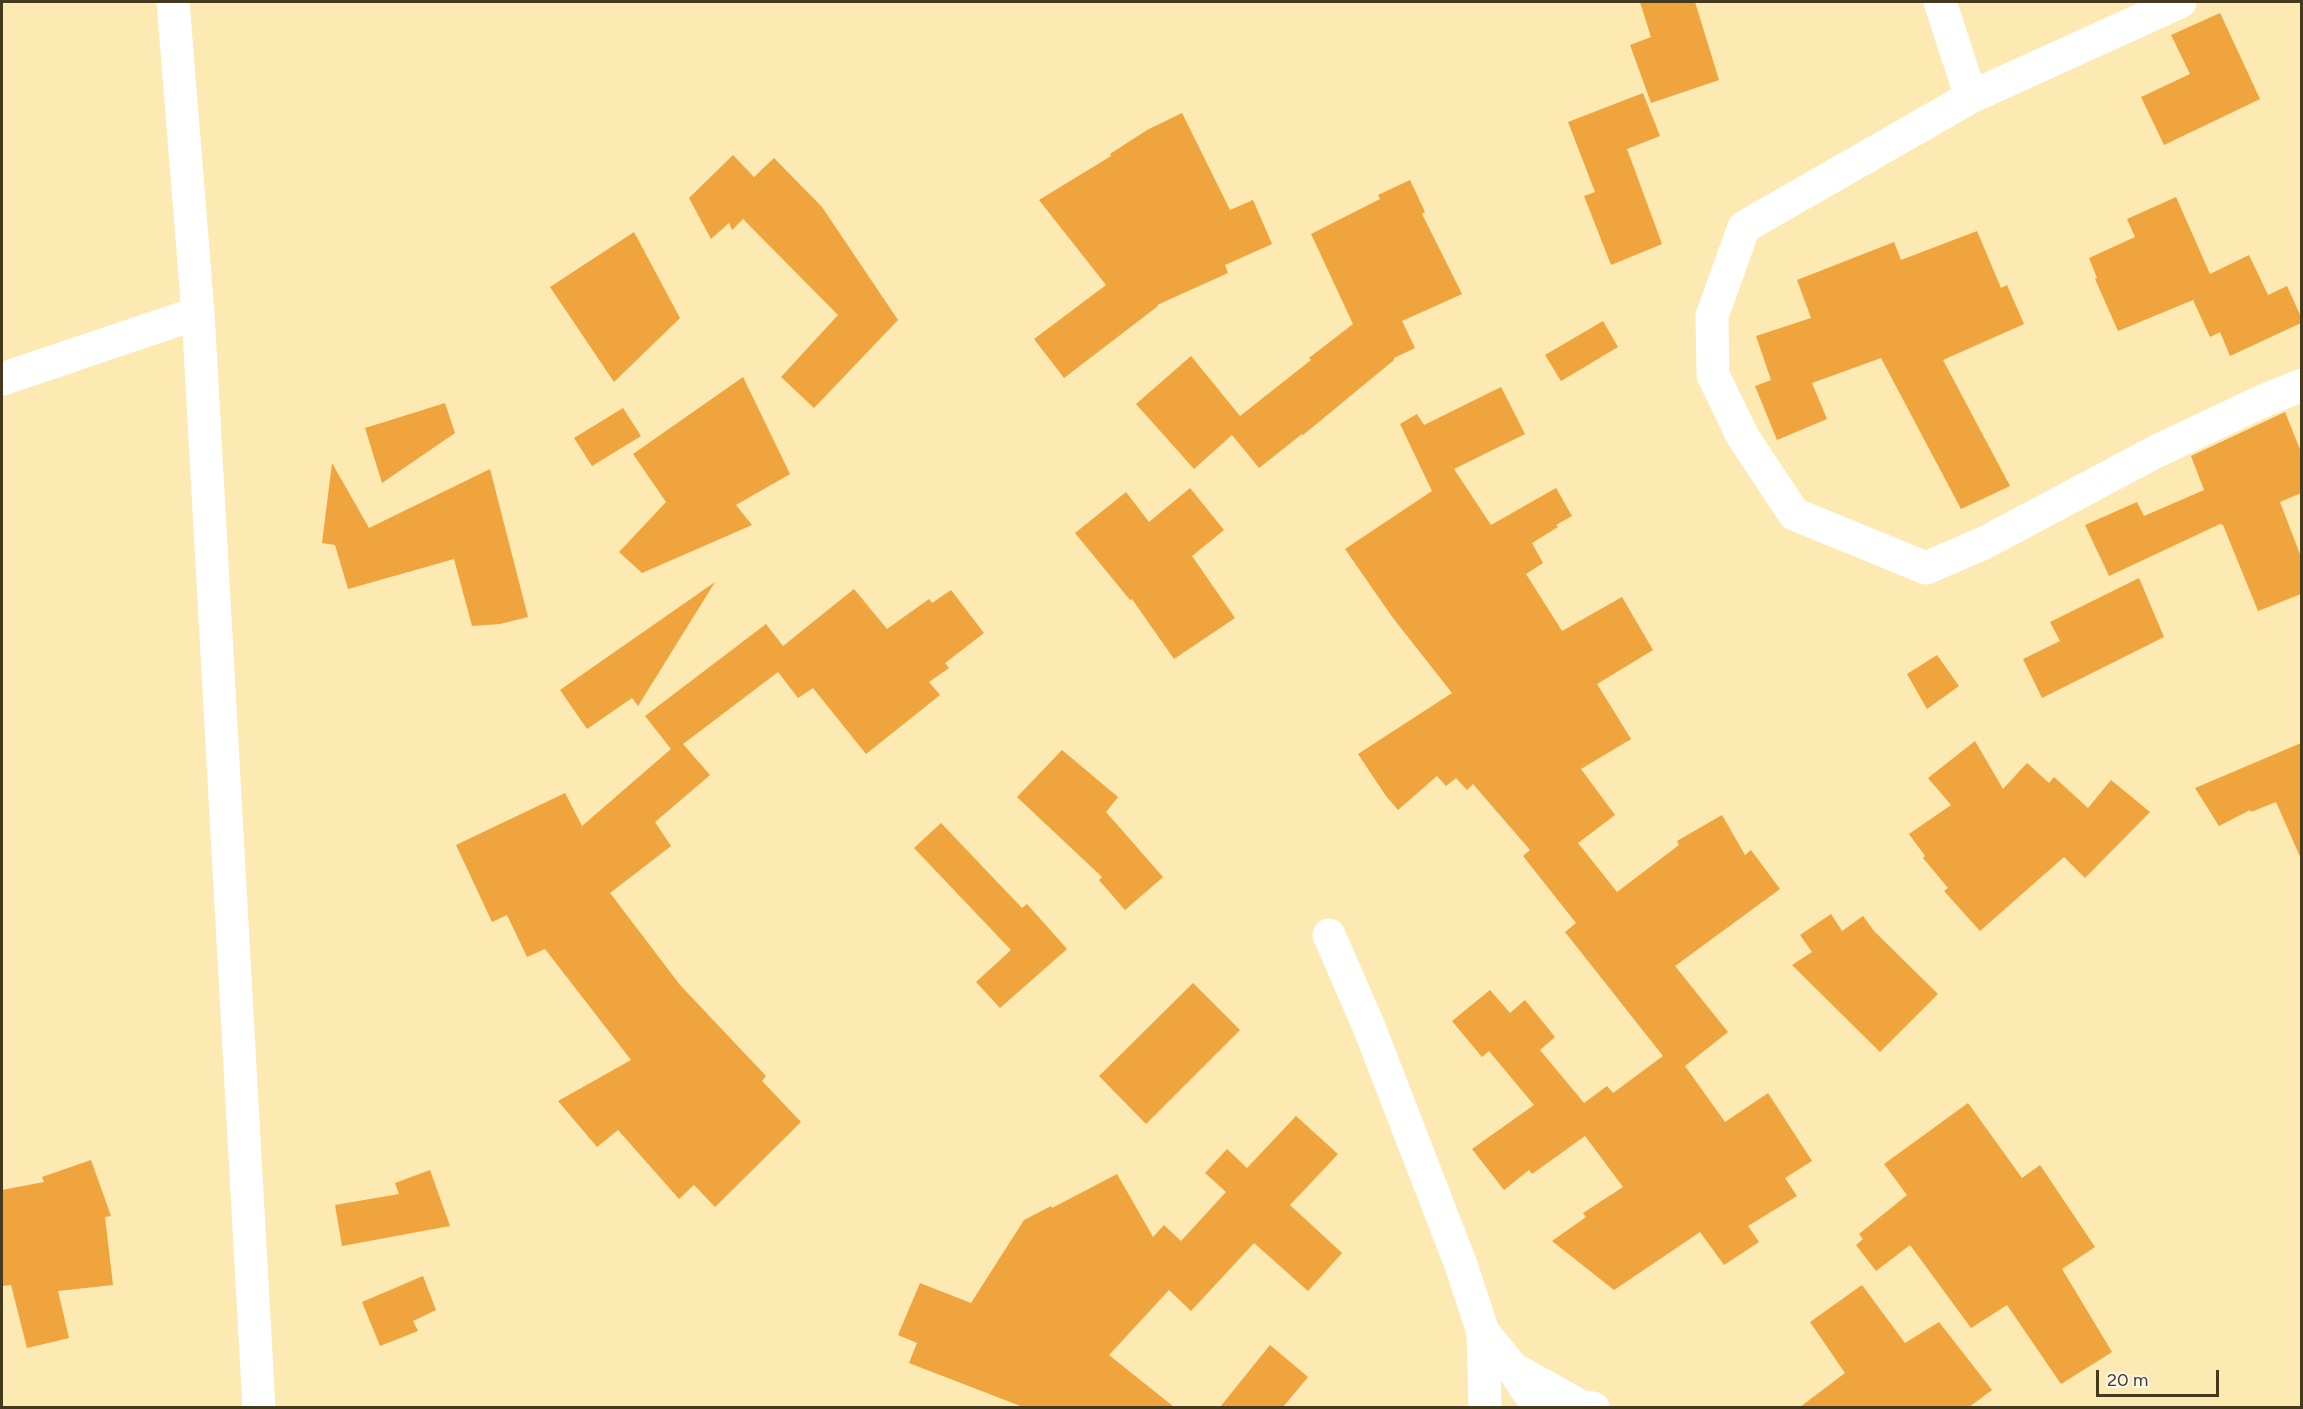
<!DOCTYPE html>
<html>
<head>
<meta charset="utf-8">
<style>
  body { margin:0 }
  #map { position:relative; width:2303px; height:1409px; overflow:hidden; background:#fde9b2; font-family:Figtree,sans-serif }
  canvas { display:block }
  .frame { position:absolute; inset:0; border:3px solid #44391d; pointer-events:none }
  .scale { position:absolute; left:2096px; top:1370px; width:123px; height:27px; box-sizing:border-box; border:3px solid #44391d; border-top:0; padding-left:8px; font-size:18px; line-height:21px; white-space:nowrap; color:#44391d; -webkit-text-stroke:4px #fcf7ea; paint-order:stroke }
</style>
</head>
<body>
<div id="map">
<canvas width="2303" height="1409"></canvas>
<div class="frame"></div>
<div class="scale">20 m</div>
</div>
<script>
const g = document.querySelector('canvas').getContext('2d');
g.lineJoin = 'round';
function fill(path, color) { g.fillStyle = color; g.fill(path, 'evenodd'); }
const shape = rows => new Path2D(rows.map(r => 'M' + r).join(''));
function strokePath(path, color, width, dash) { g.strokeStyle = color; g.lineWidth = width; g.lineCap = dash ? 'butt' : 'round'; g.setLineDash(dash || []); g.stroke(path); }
fill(shape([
  [1640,2,1695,2,1719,80,1651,103,1630,45,1651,37],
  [2220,13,2260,99,2164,145,2141,97,2190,74,2171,35],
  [1643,93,1660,136,1627,149,1662,244,1611,265,1584,196,1595,192,1568,122],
  [1182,113,1230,210,1253,200,1272,244,1225,265,1228,273,1157,305,1158,306,1064,378,1034,339,1106,285,1039,200,1111,156,1110,154,1147,130],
  [733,155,754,177,774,158,822,207,898,320,814,408,781,377,838,315,743,219,732,230,729,223,711,239,689,198],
  [1410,180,1425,212,1422,214,1462,294,1402,321,1415,348,1394,358,1394,360,1303,435,1302,434,1259,468,1232,435,1194,469,1136,404,1191,356,1240,416,1311,360,1309,358,1353,324,1311,234,1380,199,1378,195],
  [2176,197,2210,274,2249,255,2268,295,2287,286,2301,317,2301,323,2230,356,2220,332,2210,337,2193,300,2118,331,2095,279,2097,278,2089,258,2135,237,2127,219],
  [1977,231,2001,288,2007,285,2024,324,1943,360,2010,486,1961,509,1881,358,1812,383,1827,419,1777,440,1755,386,1771,380,1756,336,1811,318,1797,280,1894,242,1901,260],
  [634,232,680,318,614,382,550,287],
  [1603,321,1618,347,1561,381,1545,355],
  [743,377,790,474,736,505,752,525,642,573,619,552,666,502,633,454],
  [1501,387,1525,434,1454,469,1491,525,1556,488,1572,516,1556,525,1558,527,1532,543,1543,563,1526,574,1562,631,1622,597,1653,650,1597,684,1631,739,1581,769,1615,815,1578,843,1617,892,1679,845,1677,841,1722,815,1745,855,1751,850,1780,889,1675,966,1728,1032,1685,1066,1725,1122,1768,1093,1812,1161,1785,1178,1797,1196,1748,1226,1759,1242,1724,1265,1700,1232,1614,1290,1552,1241,1586,1217,1583,1213,1623,1187,1585,1136,1532,1174,1529,1170,1504,1190,1472,1149,1534,1105,1489,1051,1482,1057,1452,1021,1490,990,1510,1013,1525,1000,1555,1037,1540,1050,1584,1103,1607,1086,1613,1093,1663,1056,1565,932,1576,923,1523,856,1530,850,1473,784,1467,790,1456,778,1446,786,1437,776,1398,810,1386,796,1358,754,1452,693,1393,618,1345,549,1432,491,1400,424,1417,414,1424,425],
  [445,403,455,433,382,483,365,428],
  [623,408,641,436,592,466,574,438],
  [2285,412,2301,452,2301,493,2280,502,2301,557,2301,594,2258,611,2223,525,2220,524,2109,576,2085,525,2137,502,2144,516,2204,490,2191,456],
  [332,463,369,528,490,469,528,617,500,624,472,626,454,559,348,589,335,545,322,543],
  [1190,488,1224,530,1192,556,1235,618,1174,659,1132,599,1130,600,1075,533,1126,492,1149,522],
  [2139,578,2164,637,2042,698,2023,659,2060,641,2050,622],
  [715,582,638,706,632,698,587,729,560,690],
  [854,589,887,629,929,599,932,603,951,590,984,633,945,663,949,668,929,682,940,695,866,754,813,688,798,698,778,672,683,744,710,775,655,822,671,846,610,893,680,985,766,1076,762,1081,801,1122,715,1207,694,1185,679,1199,618,1130,597,1147,558,1101,631,1060,545,949,527,957,507,915,492,922,456,845,565,793,582,826,671,749,645,716,766,624,783,646],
  [1937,655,1959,686,1927,709,1907,674],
  [1975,741,2003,789,2027,763,2049,783,2054,777,2088,808,2111,780,2150,812,2085,878,2064,857,1980,931,1944,891,1948,888,1923,858,1925,856,1909,834,1951,805,1928,778],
  [2301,743,2301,859,2276,802,2251,812,2250,810,2219,826,2195,788],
  [1062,750,1118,797,1106,812,1163,877,1125,910,1099,880,1102,877,1017,797],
  [941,823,1022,908,1027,904,1067,949,1000,1008,976,982,1011,950,914,848],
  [1831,914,1842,931,1863,916,1874,931,1938,994,1880,1052,1792,965,1812,952,1800,935],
  [1193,983,1240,1030,1146,1124,1099,1076],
  [1968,1103,2022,1178,2040,1165,2095,1247,2062,1269,2112,1352,2061,1384,2007,1305,1971,1328,1910,1245,1876,1271,1856,1245,1863,1239,1859,1234,1907,1195,1884,1164],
  [1296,1116,1338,1154,1290,1205,1342,1253,1308,1291,1254,1243,1191,1311,1169,1290,1109,1355,1174,1407,1023,1407,909,1363,917,1343,898,1335,920,1283,971,1303,1024,1220,1051,1206,1052,1208,1117,1174,1153,1237,1164,1225,1181,1241,1226,1192,1205,1173,1227,1149,1247,1168],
  [91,1160,111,1216,105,1217,113,1285,58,1291,69,1338,27,1348,11,1285,2,1286,2,1190,44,1182,42,1177],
  [430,1170,450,1226,342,1246,335,1205,399,1194,395,1183],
  [423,1276,436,1310,413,1321,418,1331,380,1346,362,1302],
  [1862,1285,1905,1343,1939,1322,1992,1390,1969,1407,1800,1407,1845,1373,1810,1322],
  [1270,1345,1308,1377,1283,1407,1220,1407]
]), '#f0a43d');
strokePath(shape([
  [173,2,198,313,259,1408],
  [1940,2,1971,97,2180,2],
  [1971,97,1744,227,1712,316,1713,375,1743,437,1794,514,1926,568,1986,542,2155,452,2265,400,2302,385],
  [2,379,198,313],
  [1329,935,1369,1027,1461,1265,1483,1332,1485,1408],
  [1483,1332,1513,1369,1539,1408],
  [1519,1372,1580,1406,1593,1408]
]), '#fff', 33);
</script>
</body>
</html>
